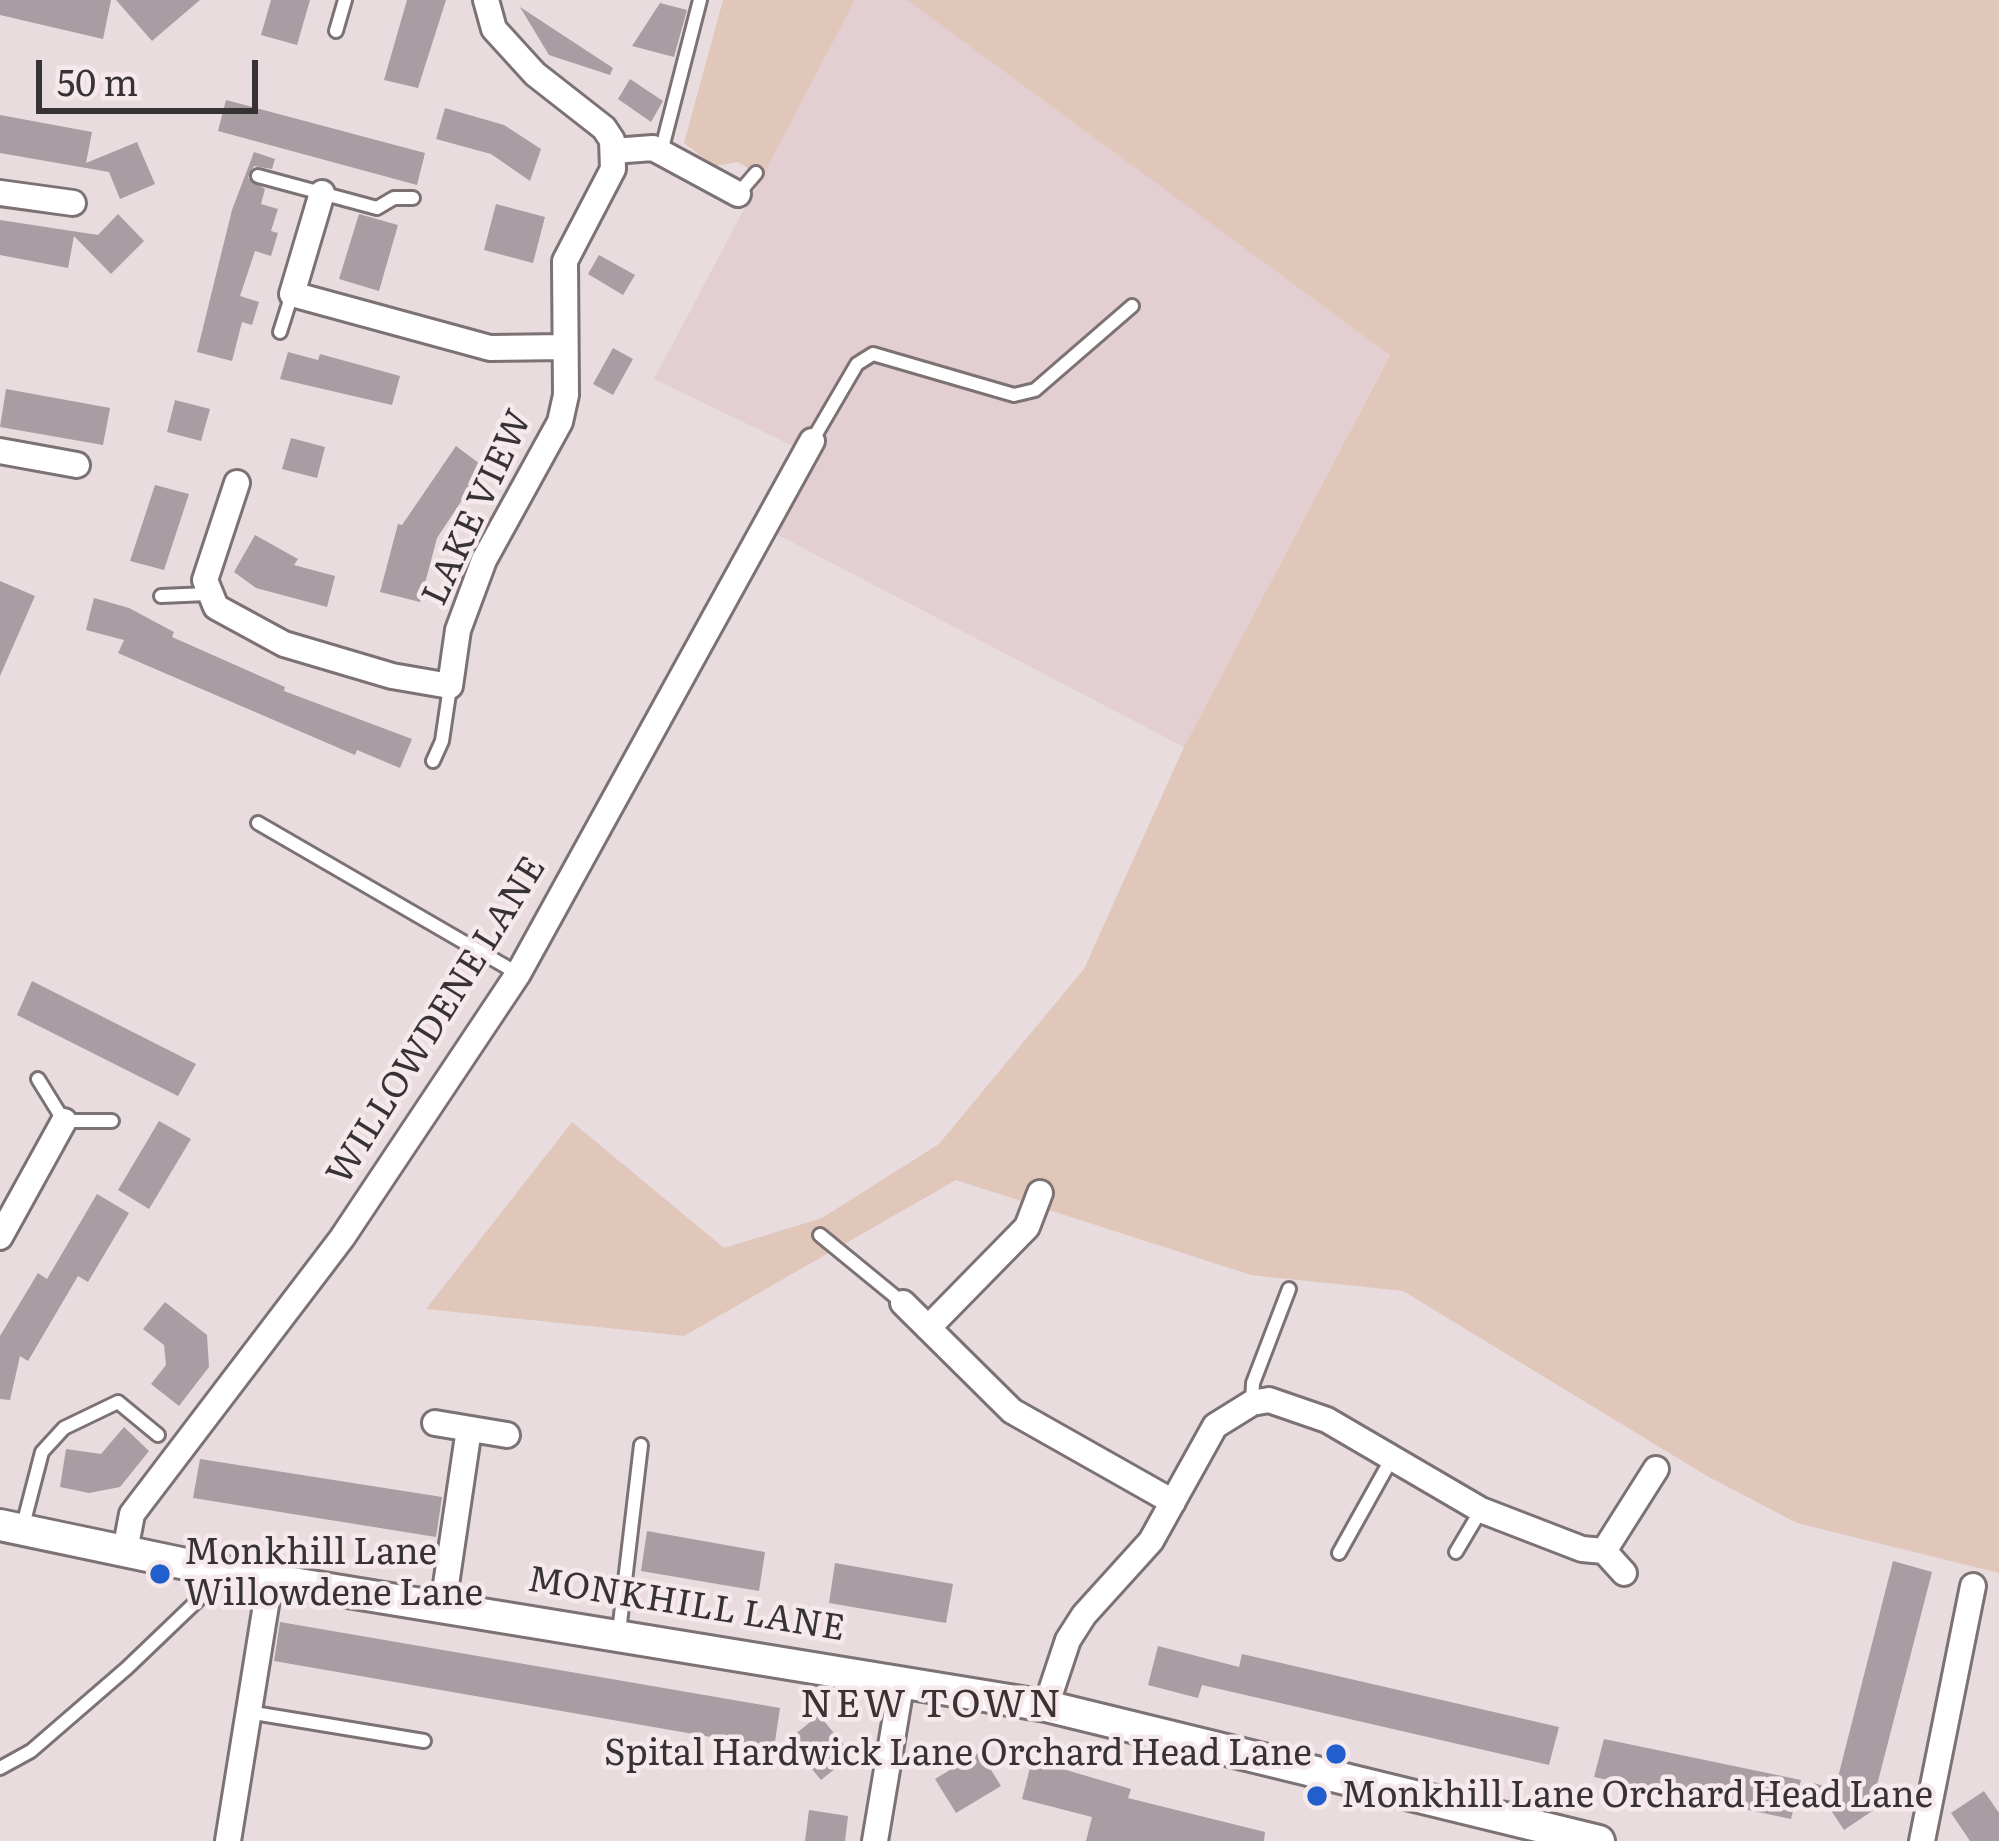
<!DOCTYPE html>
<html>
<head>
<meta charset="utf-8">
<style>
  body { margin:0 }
  #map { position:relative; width:1999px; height:1841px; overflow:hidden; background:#e8dcde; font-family:Literata,serif }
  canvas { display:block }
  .scale { position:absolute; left:36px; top:60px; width:222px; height:54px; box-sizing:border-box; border:6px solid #373233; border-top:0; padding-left:15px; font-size:36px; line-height:42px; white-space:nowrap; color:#373233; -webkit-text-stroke:9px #f5e9eb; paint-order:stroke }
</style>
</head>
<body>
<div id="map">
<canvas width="1999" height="1841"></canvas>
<div class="scale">50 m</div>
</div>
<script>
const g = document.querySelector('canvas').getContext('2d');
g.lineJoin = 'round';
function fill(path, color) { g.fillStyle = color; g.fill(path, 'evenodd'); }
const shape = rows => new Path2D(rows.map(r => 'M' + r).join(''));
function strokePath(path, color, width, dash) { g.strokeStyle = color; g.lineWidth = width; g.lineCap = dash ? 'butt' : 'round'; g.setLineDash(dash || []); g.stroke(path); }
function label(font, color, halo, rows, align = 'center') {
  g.font = font + ' Literata,serif'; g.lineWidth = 9; g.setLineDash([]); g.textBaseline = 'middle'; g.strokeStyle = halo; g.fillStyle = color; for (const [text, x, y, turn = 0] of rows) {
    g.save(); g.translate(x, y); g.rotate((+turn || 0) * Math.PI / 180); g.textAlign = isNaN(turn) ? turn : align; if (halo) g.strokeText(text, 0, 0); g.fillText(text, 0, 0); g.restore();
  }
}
fill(shape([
  [855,0,907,0,1390,354,1184,747,761,526,795,447,654,379]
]), '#e3ced2');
fill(shape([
  [723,0,855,0,762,177,738,162,714,166,684,143],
  [907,0,1999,0,1999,1573,1797,1523,1707,1476,1403,1291,1251,1275,956,1180,684,1336,426,1309,572,1122,724,1248,822,1218,939,1144,1084,969,1184,747,1390,355]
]), '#e1c6ba');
fill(shape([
  [0,0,111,0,103,39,0,15],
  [116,0,200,0,152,41],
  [271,0,310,0,297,45,261,35],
  [407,0,446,0,418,88,384,80],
  [660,3,687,10,674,57,632,46],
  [520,7,613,68,610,75,549,55],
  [630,79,663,101,651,122,618,99],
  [226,100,425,153,417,185,218,131],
  [445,108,504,125,541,149,530,181,491,154,436,139],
  [0,115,92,132,86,163,137,142,155,184,120,199,109,172,0,153],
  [254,152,275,159,272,169,254,166,248,178,265,189,261,204,278,209,271,231,278,233,271,256,255,251,240,296,259,302,252,325,242,322,232,361,197,352,232,210],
  [496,204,545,217,533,263,484,250],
  [118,214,144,241,111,274,74,236,68,268,0,255,0,220,98,235],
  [359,214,398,225,379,291,339,279],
  [599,255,635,275,623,295,588,274],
  [613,348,633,359,613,395,593,384],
  [288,352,318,360,320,354,400,376,392,405,280,379],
  [6,389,110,408,103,445,0,427],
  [175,400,210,409,201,441,167,432],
  [291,438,325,447,317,478,282,469],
  [456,446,484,467,437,538,420,602,380,592,398,524,402,525],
  [155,485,189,494,164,570,130,561],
  [255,535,298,559,294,565,335,576,327,607,256,588,234,572],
  [0,581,35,596,0,676],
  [94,598,129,608,174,632,172,637,285,687,284,691,412,739,400,768,357,750,355,755,118,653,124,640,86,630],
  [32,981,196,1064,178,1096,17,1015],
  [159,1121,191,1139,149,1209,118,1190],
  [97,1194,129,1213,88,1282,78,1276,28,1361,20,1356,10,1400,0,1399,0,1336,38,1273,47,1279],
  [165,1302,207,1335,209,1367,179,1406,151,1384,166,1365,164,1345,143,1329],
  [124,1427,149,1451,120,1487,89,1493,60,1487,66,1449,101,1454],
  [200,1459,442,1497,436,1537,193,1498],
  [647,1531,765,1552,759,1591,641,1571],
  [1893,1561,1932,1572,1877,1785,1887,1801,1844,1830,1813,1783,1835,1789],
  [835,1563,953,1584,946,1623,829,1603],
  [280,1622,780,1708,774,1748,274,1661],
  [1158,1646,1239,1667,1242,1654,1559,1727,1549,1765,1202,1685,1198,1698,1148,1685],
  [819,1715,852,1755,821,1780,788,1740],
  [1604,1739,1801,1780,1791,1819,1594,1777],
  [980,1752,1001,1786,956,1813,935,1779],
  [1032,1760,1131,1789,1128,1798,1265,1832,1264,1841,1086,1841,1092,1817,1022,1799],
  [1984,1791,1999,1813,1999,1841,1970,1841,1951,1813],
  [809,1810,848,1816,845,1841,805,1841]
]), '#a79da2');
const service = shape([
  [336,31,345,0],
  [661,152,700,0],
  [258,176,377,208,394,198,413,198],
  [738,194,756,173],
  [280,332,292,294],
  [812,441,857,364,873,354,1014,395,1035,390,1132,306],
  [161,596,207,594],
  [433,761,442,741,450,687],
  [258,823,517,973],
  [38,1079,64,1121,112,1121],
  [820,1235,903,1303],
  [1252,1403,1253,1383,1289,1289],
  [22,1529,42,1452,64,1428,118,1402,158,1435],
  [1456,1552,1481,1510],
  [1339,1553,1392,1458],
  [619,1632,641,1445],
  [248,1712,424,1741],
  [0,1768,31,1751,127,1668,198,1600,218,1572]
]);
const minor = shape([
  [613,151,653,148,738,194],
  [0,193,73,203],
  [322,193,292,294,490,348,564,347],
  [0,451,77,465],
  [237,483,205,580,216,607,284,644,392,676,450,686,458,630,484,560,560,422,566,395,565,261,613,169,612,140,604,128,535,74,494,29,486,0],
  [0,1237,64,1121],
  [903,1303,1012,1411,1173,1502],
  [928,1328,1027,1227,1040,1193],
  [435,1423,507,1435],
  [125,1551,132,1514,342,1238,518,974,812,441],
  [1604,1551,1624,1573],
  [443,1605,469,1429],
  [1046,1706,1068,1640,1084,1615,1151,1541,1215,1426,1252,1403,1269,1400,1327,1420,1481,1510,1582,1549,1604,1551,1656,1469],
  [228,1841,270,1580],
  [875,1841,902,1680],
  [1922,1841,1973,1586]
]);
const tertiary = shape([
  [0,1525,219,1571,1046,1706,1599,1841]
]);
strokePath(service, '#7c7173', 18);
strokePath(minor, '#7c7173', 30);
strokePath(tertiary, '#7c7173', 36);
strokePath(service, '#fff', 12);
strokePath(minor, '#fff', 24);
strokePath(tertiary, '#fff', 30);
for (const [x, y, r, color] of [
  [160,1574,12,"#215fcc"],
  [1336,1754,12,"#215fcc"],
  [1317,1796,12,"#215fcc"]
]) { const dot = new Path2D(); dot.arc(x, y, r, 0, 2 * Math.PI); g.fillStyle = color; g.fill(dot); strokePath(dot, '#f5e9eb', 4.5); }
label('36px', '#373233', '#f5e9eb', [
  ["LAKE VIEW",478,508,-65],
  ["WILLOWDENE LANE",437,1021,-58],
  ["MONKHILL LANE",686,1605,9]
]);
label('36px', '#373233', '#f5e9eb', [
  ["Monkhill Lane",184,1553],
  ["Willowdene Lane",184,1594],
  ["Spital Hardwick Lane Orchard Head Lane",1312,1754,"right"],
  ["Monkhill Lane Orchard Head Lane",1341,1796]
], 'left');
g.letterSpacing = '3px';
label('39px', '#3c3234', '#f5e9eb', [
  ["NEW TOWN",932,1706]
]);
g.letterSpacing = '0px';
</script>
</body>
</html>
